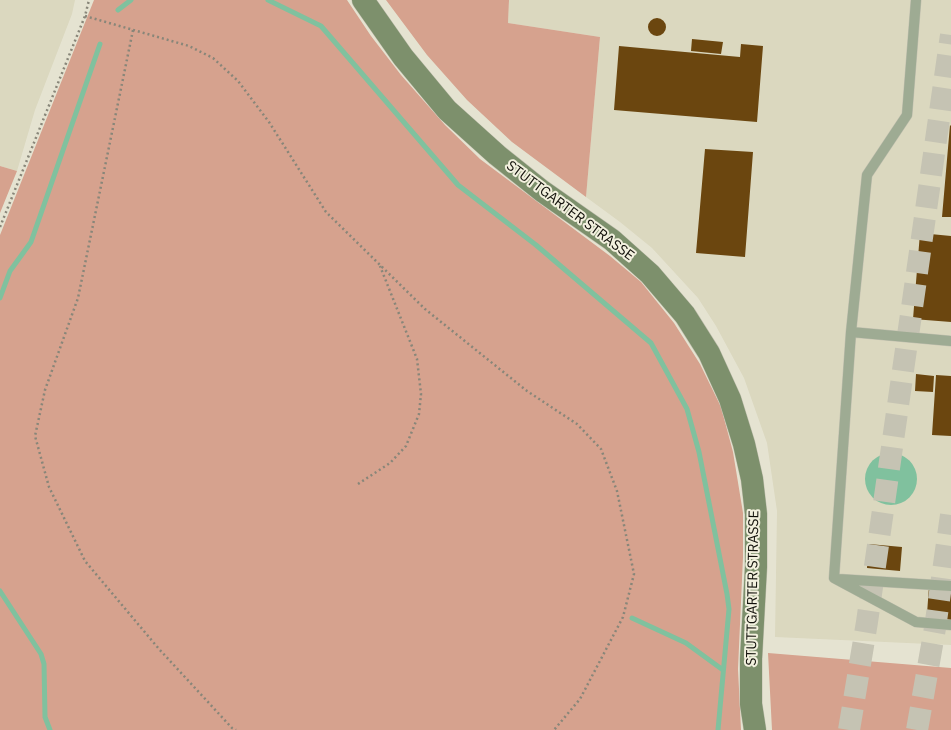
<!DOCTYPE html>
<html>
<head>
<meta charset="utf-8">
<style>
  body { margin:0 }
  canvas { display:block; background:#e5e3d1 }
</style>
</head>
<body>
<canvas width="951" height="730"></canvas>
<script>
const g = document.querySelector('canvas').getContext('2d');
g.lineJoin = 'round';
function fill(path, color) { g.fillStyle = color; g.fill(path, 'evenodd'); }
const shape = rows => new Path2D(rows.map(r => 'M' + r).join(''));
function strokePath(path, color, width, dash) { g.strokeStyle = color; g.lineWidth = width; g.lineCap = dash ? 'butt' : 'round'; g.setLineDash(dash || []); g.stroke(path); }
function label(font, color, halo, rows, align = 'center') {
  g.font = font + ' "IBM Plex Sans",sans-serif'; g.lineWidth = 4; g.setLineDash([]); g.textBaseline = 'middle'; g.strokeStyle = halo; g.fillStyle = color; for (const [text, x, y, turn = 0] of rows) {
    g.save(); g.translate(x, y); g.rotate((+turn || 0) * Math.PI / 180); g.textAlign = isNaN(turn) ? turn : align; if (halo) g.strokeText(text, 0, 0); g.fillText(text, 0, 0); g.restore();
  }
}
fill(shape([
  [0,0,75,0,72,14,35,110,17,171,0,166],
  [509,0,951,0,951,645,775,637,777,511,767,443,744,378,716,326,698,298,652,248,620,222,586,197,600,37,508,23]
]), '#dbd8bf');
fill(shape([
  [94,0,347,0,371,36,401,75,445,125,480,159,610,256,641,282,674,323,700,364,721,407,733,452,743,513,743,557,738,669,741,730,0,730,0,235],
  [386,0,509,0,508,23,600,37,586,197,512,142,467,100,427,55],
  [0,166,17,171,0,213],
  [768,653,951,668,951,730,772,730]
]), '#d6a28e');
fill(shape([
  '865 479a26 26 0 1 1 52 0a26 26 0 1 1-52 0Z'
]), '#80c19e');
strokePath(shape([
  [268,0,321,26,458,185,536,245,651,343,687,409,699,452,727,594,729,609,718,730],
  [118,10,131,0],
  [0,298,10,271,31,242,100,44],
  [0,591,41,654,44,664,45,717,50,730],
  [632,618,686,643,723,670]
]), '#80c19e', 5);
fill(shape([
  '648 27a9 9 0 1 1 18 0a9 9 0 1 1-18 0Z',
  [692,39,723,42,721,54,691,51],
  [741,44,763,46,757,122,614,110,619,46,740,57],
  [950,125,951,126,951,217,942,217],
  [705,149,753,152,745,257,696,253],
  [920,233,951,236,951,322,913,319],
  [916,374,934,376,933,392,915,391],
  [936,375,951,376,951,436,932,435],
  [869,544,902,547,900,571,867,568],
  [929,586,951,587,951,630,926,628]
]), '#6b460f');
strokePath(shape([
  [849,730,867,622,951,35],
  [917,730,935,628,951,515]
]), '#c5c3b3', 22, [22, 11]);
const service = shape([
  [851,332,951,341],
  [834,578,851,332,867,175,907,115,916,0],
  [834,578,916,622,951,625],
  [838,579,951,586]
]);
const secondary = shape([
  [363,0,403,57,447,110,497,155,542,191,612,240,650,274,685,315,709,353,730,399,744,444,752,479,756,514,756,567,751,659,751,704,755,730]
]);
strokePath(service, '#c3c1b1', 11);
strokePath(secondary, '#c3c1b1', 23);
strokePath(shape([
  [85,16,189,46,213,58,238,81,269,122,326,212,425,309,527,391,577,424,601,449,617,491,634,574,623,617,580,699,554,730],
  [133,30,78,298,45,390,35,436,49,487,85,561,159,649,232,728,236,730],
  [0,227,85,16,89,0],
  [358,484,390,463,406,446,419,414,421,394,417,359,380,266]
]), '#888679', 2.5, [2, 3]);
strokePath(service, '#9eab93', 10);
strokePath(secondary, '#7d906c', 22);
label('14px', '#11100a', '#f2f0de', [
  ["STUTTGARTER STRASSE",570,211,37],
  ["STUTTGARTER STRASSE",753,588,-89]
]);
</script>
</body>
</html>
